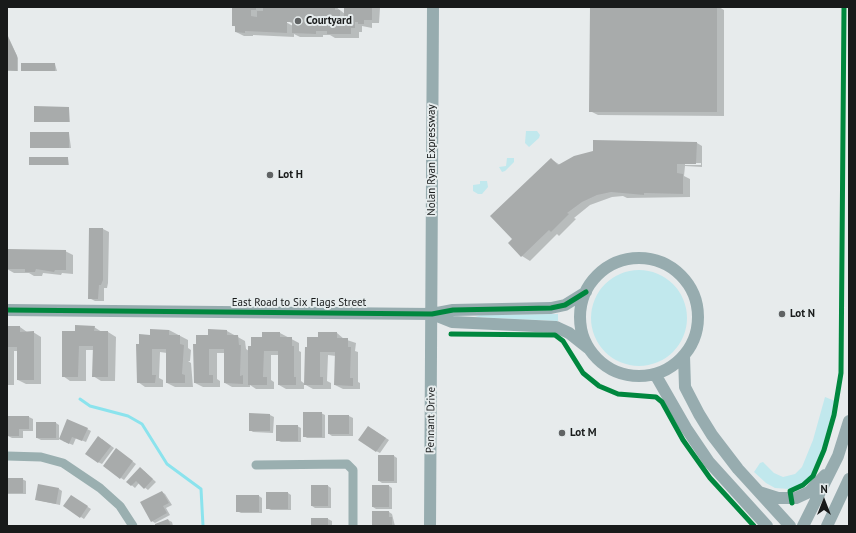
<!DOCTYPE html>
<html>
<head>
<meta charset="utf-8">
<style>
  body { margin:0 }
  #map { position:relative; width:856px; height:533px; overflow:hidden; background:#e7ebec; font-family:"PT Sans",sans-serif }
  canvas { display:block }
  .frame { position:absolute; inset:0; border:8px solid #181a1a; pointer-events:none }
  .north { position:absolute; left:804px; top:481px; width:40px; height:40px; -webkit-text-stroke:3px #e6eced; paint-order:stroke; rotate:0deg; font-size:11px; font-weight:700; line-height:16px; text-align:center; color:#181a1a }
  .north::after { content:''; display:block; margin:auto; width:14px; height:18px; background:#181a1a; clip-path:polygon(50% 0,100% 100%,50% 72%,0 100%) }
</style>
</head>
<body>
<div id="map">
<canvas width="856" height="533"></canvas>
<div class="frame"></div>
<div class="north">N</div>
</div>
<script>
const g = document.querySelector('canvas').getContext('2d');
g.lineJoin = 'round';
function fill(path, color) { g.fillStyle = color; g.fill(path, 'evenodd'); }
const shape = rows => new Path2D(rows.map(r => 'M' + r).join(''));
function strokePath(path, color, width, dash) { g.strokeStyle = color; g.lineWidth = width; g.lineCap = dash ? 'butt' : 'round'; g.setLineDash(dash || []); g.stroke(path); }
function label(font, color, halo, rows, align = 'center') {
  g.font = font + ' "PT Sans",sans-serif'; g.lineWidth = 4; g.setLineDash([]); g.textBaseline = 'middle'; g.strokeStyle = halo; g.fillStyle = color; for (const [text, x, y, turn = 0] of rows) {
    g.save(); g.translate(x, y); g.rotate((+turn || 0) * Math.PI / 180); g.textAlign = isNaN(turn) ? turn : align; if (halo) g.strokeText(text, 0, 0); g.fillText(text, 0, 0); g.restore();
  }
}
fill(shape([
  [526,131,537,131,540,135,539,138,529,147,525,143],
  [507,158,514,158,514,162,505,171,502,172,499,167,506,166],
  [480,181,487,181,488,187,482,194,478,194,473,191,473,185,480,184],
  '591 318a48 48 0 1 1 96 0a48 48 0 1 1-96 0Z',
  [558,314,558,321,475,317,481,315],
  [825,397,835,401,823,446,811,475,805,482,789,489,775,488,766,483,754,472,760,463,763,462,774,473,783,477,795,474,802,467,813,440]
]), '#c1e8ed');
fill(shape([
  [235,7,336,7,345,14,344,7,378,7,380,8,379,23,372,23,372,28,362,26,362,32,359,32,359,38,335,38,330,35,323,35,323,37,300,37,294,34,294,37,253,35,253,36,244,36,236,32,236,27,233,25],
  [283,18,293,24,293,26,282,20],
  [591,7,719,7,724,10,724,116,598,115,590,111],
  [7,29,8,36,18,58,18,71,7,71],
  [22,64,55,64,57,71,23,71],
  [35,107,69,108,70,122,36,122],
  [31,133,69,133,71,148,33,148],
  [697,143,702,146,702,167,685,166,684,176,690,179,690,197,627,198,623,196,612,197,590,205,574,218,576,219,559,236,557,234,530,261,522,256,509,243,513,239,551,159,560,165],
  [685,163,701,163,701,165,685,165],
  [68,158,69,165,31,165],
  [103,229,109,232,108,283,107,288,104,288,104,301,95,301,89,298],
  [7,250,65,251,73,255,73,274,62,273,61,275,43,273,42,276,34,276,29,273,14,273,7,269],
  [7,327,20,327,27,332,33,332,41,337,41,384,26,384,18,380,18,351,14,351,14,385,7,385],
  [94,327,102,332,108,332,116,337,115,381,101,381,93,376,94,350,86,350,86,381,70,381,63,376,76,332],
  [169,330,188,340,188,348,191,350,190,361,188,361,191,363,193,387,175,387,167,383,167,353,160,352,159,378,163,380,163,387,145,387,138,382,140,345,151,336],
  [227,331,245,341,246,349,249,351,263,338,263,333,280,333,299,343,299,351,301,352,301,381,305,384,308,348,319,338,337,333,344,339,356,343,355,351,358,352,358,382,360,383,360,389,343,389,335,385,336,356,328,355,327,381,331,383,331,389,313,389,304,384,304,389,286,389,279,385,279,355,271,355,271,380,274,382,274,389,256,389,250,385,250,387,232,387,225,383,225,353,217,353,217,379,220,381,220,387,203,387,195,383,209,336],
  [321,413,325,415,325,438,307,438,304,436],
  [270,415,274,417,273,433,253,432,250,430],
  [329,416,349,416,353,418,353,436,332,436,329,434],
  [29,417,33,419,33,431,23,431,23,438,12,438,8,436],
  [56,423,59,425,59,440,41,440,37,438],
  [297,426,301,428,301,442,281,442,277,440],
  [87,429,91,431,86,442,76,438,73,445,63,441],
  [372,429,389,440,380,453,376,451],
  [102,439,114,448,102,464,98,462],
  [120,452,136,464,124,480,121,478],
  [394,456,397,458,397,483,382,483,379,481],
  [144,471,156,482,148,490,139,483,135,488,128,482],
  [7,479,22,479,26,481,26,494,7,494],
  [328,486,331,488,331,508,315,508,312,506],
  [389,486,392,488,392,509,376,509,373,507],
  [59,489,62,491,60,505,37,500],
  [162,492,165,494,172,505,166,508,170,515,155,523,152,521],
  [288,493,291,495,291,510,271,510,267,508],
  [71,496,91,509,84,519,64,506],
  [259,496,262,498,262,513,241,513,237,511],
  [389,512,392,514,395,526,373,526],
  [312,519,328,519,332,521,332,526,312,526],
  [168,520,172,522,173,526,157,526]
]), '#0003');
strokePath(shape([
  [80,399,90,406,128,416,142,424,167,464,201,489,203,526]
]), '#8be3ed', 3);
fill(shape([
  [234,7,256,7,256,10,251,10,251,16,257,17,257,11,263,11,263,7,335,7,335,10,340,10,340,17,344,17,344,7,372,7,372,20,364,20,364,24,358,24,358,22,355,22,355,28,351,28,351,34,327,34,327,31,316,31,316,34,292,33,292,22,287,22,287,33,245,31,245,33,235,32,235,26,232,26,232,8],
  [590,7,717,7,717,112,589,112],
  [7,35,17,56,17,71,7,70],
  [21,63,55,63,55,71,21,71],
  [34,106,69,107,69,122,34,122],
  [30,132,69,132,69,148,30,148],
  [593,140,697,142,696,164,677,164,677,173,683,174,683,194,644,193,644,195,611,192,597,195,582,202,567,213,569,214,551,232,549,230,521,257,508,243,512,239,490,216,551,158,558,165,574,156,593,151],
  [29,157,68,157,68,165,29,165],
  [89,228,103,228,103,280,101,285,99,285,98,299,88,299],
  [7,249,66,250,66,270,55,270,54,272,36,269,35,272,25,272,25,269,7,269],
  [75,325,95,326,94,331,108,331,108,377,92,377,93,346,79,346,78,377,62,377,62,331,75,331],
  [7,326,20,326,20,332,34,331,34,380,17,380,17,347,7,347],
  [150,329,169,330,169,335,180,335,180,344,184,345,182,374,185,375,185,383,166,383,166,349,152,349,152,375,156,375,155,383,137,383,136,344,139,344,139,334,150,335],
  [208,329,227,330,227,335,238,335,239,345,241,345,240,376,243,375,243,384,224,383,224,349,209,349,209,375,213,375,213,383,194,383,193,344,196,344,196,335,208,335],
  [262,332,280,332,280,337,292,337,292,346,294,346,294,377,296,377,296,385,278,385,278,351,264,351,263,377,267,377,267,385,248,385,248,346,251,346,251,337,262,337],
  [318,332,337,332,337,338,348,338,348,347,351,347,350,378,353,378,353,386,334,385,335,352,320,352,320,377,323,377,323,385,304,385,305,347,307,347,307,337,318,337],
  [303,412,322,412,322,437,303,437],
  [249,413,270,414,270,431,249,431],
  [328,415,349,415,349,434,328,434],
  [7,416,29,416,29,429,19,429,19,436,7,436],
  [67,419,88,428,82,441,72,437,69,444,59,439],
  [36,422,56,422,56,438,36,438],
  [276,425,298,425,298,441,276,441],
  [368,426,386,438,376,452,358,440],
  [98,436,111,446,98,463,85,454],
  [116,448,133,461,120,479,103,466],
  [378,455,394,455,394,481,378,481],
  [140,467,153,479,144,489,136,481,131,486,126,482],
  [7,478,23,478,23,493,7,493],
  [38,484,59,488,56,504,35,500],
  [311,485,328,485,328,506,311,506],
  [372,485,389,485,389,507,372,507],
  [162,491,169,503,163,506,167,513,151,522,140,502],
  [266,492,288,492,288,509,266,509],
  [71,495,88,506,80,518,63,506],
  [236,495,259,495,259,512,236,512],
  [372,511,389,511,389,517,392,517,392,526,372,526],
  [311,518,328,518,328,526,311,526],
  [168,519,171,526,155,526,155,524]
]), '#a8abab');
strokePath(shape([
  [7,456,41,457,63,463,100,488,120,506,133,526],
  [256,465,347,464,353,470,353,526]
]), '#9aafb0', 9);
strokePath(shape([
  '580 317a59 59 0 1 1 118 0a59 59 0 1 1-118 0Z',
  [7,310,432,314,453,310,551,308,565,305,586,292],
  [432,314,452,322,556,327,569,333,588,348],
  [684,356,685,387,699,414,712,435,738,469,790,526],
  [655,374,686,428,709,462,767,526],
  [759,492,778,498,796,498,809,492,825,475],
  [430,526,433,7],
  [803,526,838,456,849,421],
  [827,526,849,479]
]), '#97acaf', 12);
strokePath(shape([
  [7,310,432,314,453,310,551,308,565,305,586,292],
  [451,334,555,335,563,341,583,373,599,386,618,394,656,397,662,402,683,440,710,478,754,526],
  [792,503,790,491,803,485,813,476,824,450,834,415,841,373,844,7]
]), '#00873e', 5);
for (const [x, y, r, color] of [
  [298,21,4,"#606364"],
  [270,175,4,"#606364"],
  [782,314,4,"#606364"],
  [562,433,4,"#606364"]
]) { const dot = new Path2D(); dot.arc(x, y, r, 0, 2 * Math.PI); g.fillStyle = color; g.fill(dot); strokePath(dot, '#e6eced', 1.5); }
label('bold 11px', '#181a1a', '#e6eced', [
  ["Courtyard",306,21],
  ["Lot H",278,175],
  ["Lot N",790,314],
  ["Lot M",570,433]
], 'left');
label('11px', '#181a1a', '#e6eced', [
  ["Nolan Ryan Expressway",432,160,-90],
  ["East Road to Six Flags Street",299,303],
  ["Pennant Drive",431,420,-89]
]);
</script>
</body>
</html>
